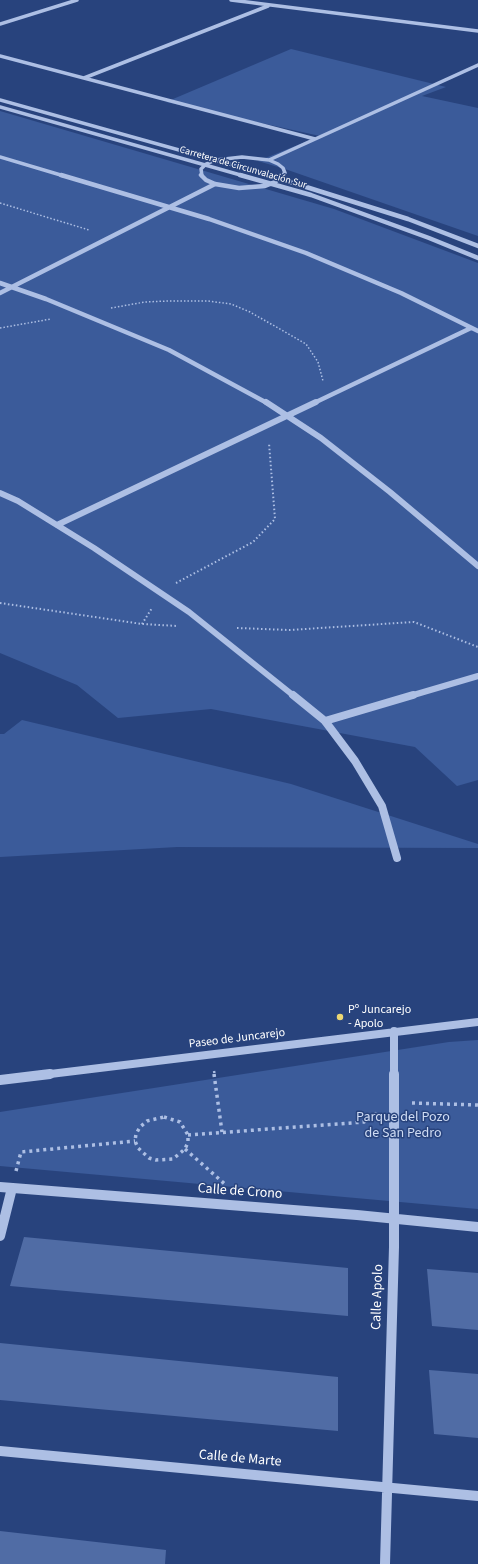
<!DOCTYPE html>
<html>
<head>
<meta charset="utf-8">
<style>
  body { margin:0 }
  canvas { display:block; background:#28437d }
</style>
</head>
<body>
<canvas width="478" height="1564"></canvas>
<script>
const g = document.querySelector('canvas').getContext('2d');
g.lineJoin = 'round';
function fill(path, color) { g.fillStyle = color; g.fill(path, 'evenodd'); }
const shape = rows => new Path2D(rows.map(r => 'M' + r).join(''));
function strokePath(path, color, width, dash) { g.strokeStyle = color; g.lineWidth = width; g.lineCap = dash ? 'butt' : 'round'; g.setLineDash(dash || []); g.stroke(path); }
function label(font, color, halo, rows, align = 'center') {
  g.font = font + ' "Source Sans 3",sans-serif'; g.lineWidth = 3; g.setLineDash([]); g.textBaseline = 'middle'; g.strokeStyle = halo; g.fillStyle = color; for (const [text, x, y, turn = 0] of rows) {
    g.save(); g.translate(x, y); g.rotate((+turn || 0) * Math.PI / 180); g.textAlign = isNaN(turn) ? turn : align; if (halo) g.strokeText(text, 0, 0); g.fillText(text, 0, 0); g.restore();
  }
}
fill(shape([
  [291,49,446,87,422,96,478,108,478,236,285,169,258,161,320,136,166,102],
  [0,111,334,209,478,263,478,780,457,786,415,747,211,709,118,718,77,685,0,653],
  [22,720,291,784,478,844,478,848,177,847,0,857,0,734,4,734],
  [478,1040,478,1209,0,1166,0,1112,449,1042]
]), '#3b5b9a');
fill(shape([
  [24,1237,348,1268,348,1316,10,1286],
  [427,1269,478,1273,478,1330,432,1326],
  [0,1343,338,1377,338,1431,0,1400],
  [429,1370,478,1374,478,1438,434,1434],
  [0,1531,166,1550,165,1564,0,1564]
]), '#506ca5');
strokePath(shape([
  [0,203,89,230],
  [111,308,145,302,168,301,208,301,231,304,250,312,306,344,318,362,323,381],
  [0,328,51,319]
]), '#adbfe4', 1.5, [1.5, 2]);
strokePath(shape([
  [176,583,253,542,275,519,269,443],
  [0,603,142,624,178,626],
  [142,624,152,608],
  [237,628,289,630,414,622,478,647]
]), '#adbfe4', 2, [1.5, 2.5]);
strokePath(shape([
  [214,1071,215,1075]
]), '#adbfe4', 2.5, [2, 3]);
strokePath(shape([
  [214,1074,222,1132],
  [412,1103,478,1105],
  [164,1117,180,1122,188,1135,188,1142,185,1149,173,1159,156,1160,149,1158,138,1148,135,1141,136,1134,140,1127,147,1121,164,1117],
  [188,1135,364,1122,377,1113],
  [185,1149,227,1186],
  [16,1171,21,1152,135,1141]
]), '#adbfe4', 3.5, [3, 4]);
strokePath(shape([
  [231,0,478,31],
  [0,24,77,0],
  [0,56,315,139],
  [84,78,268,6],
  [0,100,272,176],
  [0,107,244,176],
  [0,157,64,176],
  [269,160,478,65],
  [202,176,201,169,206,164,216,160,242,157,269,160,278,164,283,168,285,173,282,176]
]), '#adbfe4', 3.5);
strokePath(shape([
  [61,175,209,219,306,253,401,293,478,331],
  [201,175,206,180,215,184,239,188,265,186,275,182,283,175],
  [240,175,311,195,429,238,478,258],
  [268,175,408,219,478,246],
  [0,283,46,299,169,350,267,403],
  [0,293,215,184],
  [314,403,471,328]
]), '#adbfe4', 4.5);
strokePath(shape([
  [266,402,321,438,390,492,478,566],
  [0,493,18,501,94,548,189,612,294,696],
  [57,525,316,402],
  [410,696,478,676]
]), '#adbfe4', 6);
strokePath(shape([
  [293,695,325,721,355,761,382,806,397,858],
  [325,721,413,695],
  [394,1031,394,1075],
  [42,1075,478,1022]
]), '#adbfe4', 8);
strokePath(shape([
  [0,1080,50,1074],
  [0,1187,357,1215,478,1227],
  [0,1236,12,1188],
  [0,1451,478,1496],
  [385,1564,394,1247,394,1074]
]), '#adbfe4', 10);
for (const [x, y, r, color] of [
  [340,1017,4,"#ecd773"]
]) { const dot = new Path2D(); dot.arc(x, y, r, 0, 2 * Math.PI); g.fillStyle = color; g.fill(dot); strokePath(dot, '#28437d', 1.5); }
label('10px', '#fff', '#28437d', [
  ["Carretera de Circunvalación Sur",243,168,16]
]);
label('12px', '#fff', '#28437d', [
  ["Pº Juncarejo",348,1010],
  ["- Apolo",348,1024]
], 'left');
label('12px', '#fff', '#28437d', [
  ["Paseo de Juncarejo",237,1039,-7]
]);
label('14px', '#cfdcf4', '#28437d', [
  ["Parque del Pozo",403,1118],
  ["de San Pedro",403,1134]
]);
label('14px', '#fff', '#28437d', [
  ["Calle de Crono",240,1192,4],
  ["Calle Apolo",378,1297,-88],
  ["Calle de Marte",240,1459,5]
]);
</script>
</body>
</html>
